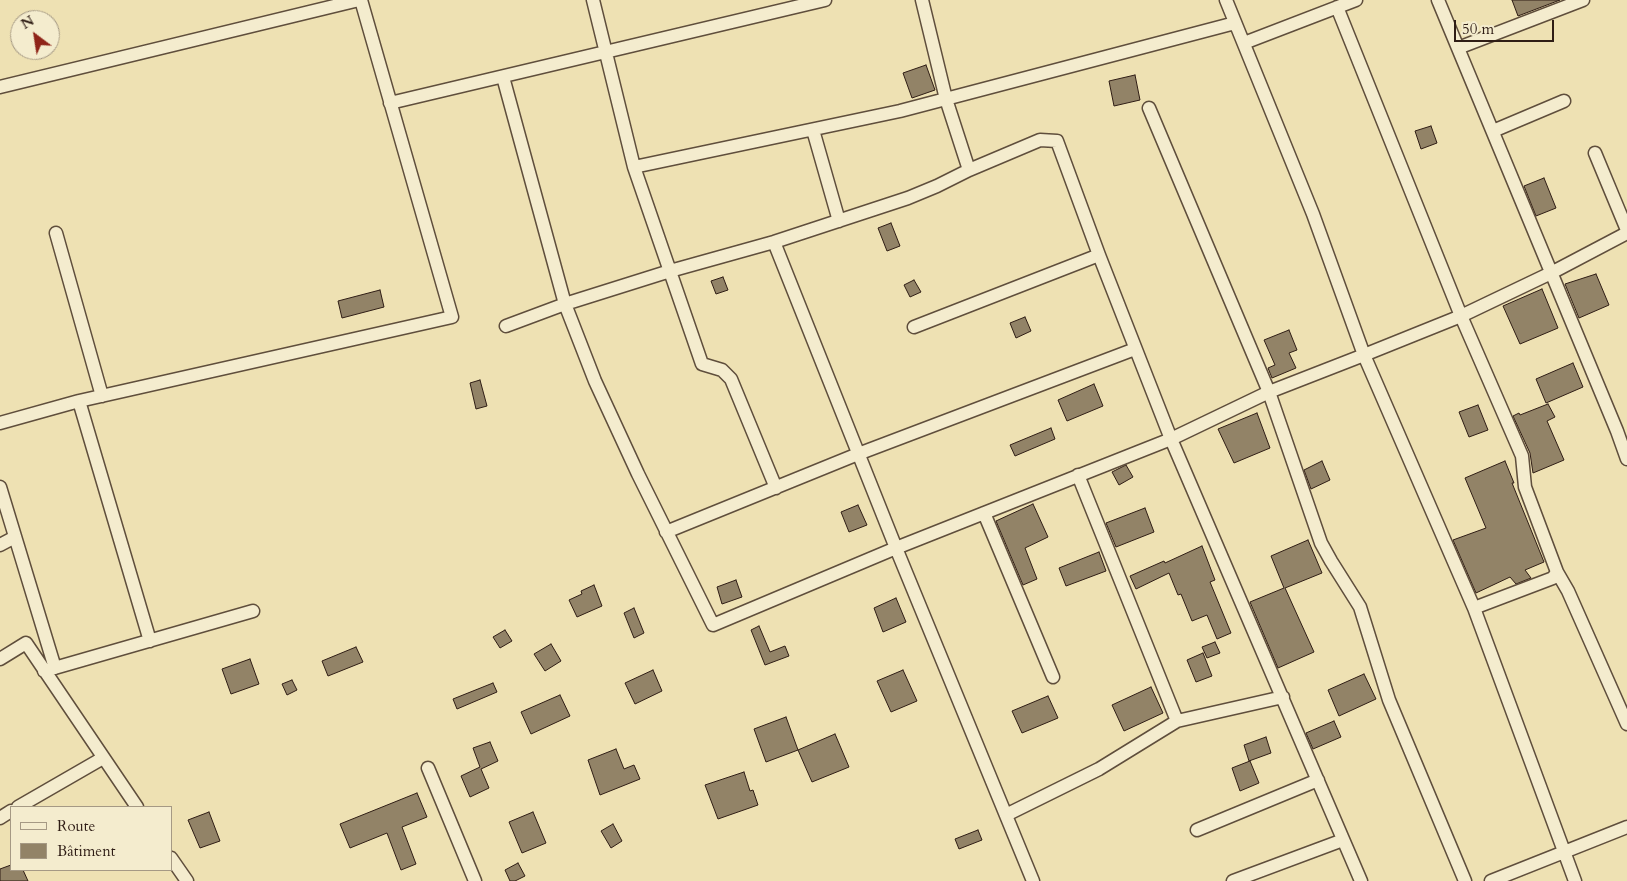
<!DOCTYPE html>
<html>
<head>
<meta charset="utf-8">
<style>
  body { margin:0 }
  #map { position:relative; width:1627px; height:881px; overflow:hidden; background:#eee1b3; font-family:Cardo,serif }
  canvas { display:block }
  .legend { position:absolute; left:10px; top:806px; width:162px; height:65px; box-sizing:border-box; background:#f4ecce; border:1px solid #a59984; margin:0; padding:6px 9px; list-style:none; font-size:15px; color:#2f1d15 }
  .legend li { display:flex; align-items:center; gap:10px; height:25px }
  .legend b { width:25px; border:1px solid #a59984 }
  .north { position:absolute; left:10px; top:10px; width:50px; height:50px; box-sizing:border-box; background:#f4ecce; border:1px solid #a59984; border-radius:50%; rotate:329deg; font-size:14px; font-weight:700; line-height:20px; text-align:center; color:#2f1d15 }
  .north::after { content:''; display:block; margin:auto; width:18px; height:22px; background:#8f2418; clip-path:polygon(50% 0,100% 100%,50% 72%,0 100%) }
  .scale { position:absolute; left:1454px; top:20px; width:100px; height:22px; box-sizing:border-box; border:2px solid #2f1d15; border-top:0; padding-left:6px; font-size:15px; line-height:18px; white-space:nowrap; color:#2f1d15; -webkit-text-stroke:4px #f4ecce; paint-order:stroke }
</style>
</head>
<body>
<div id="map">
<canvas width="1627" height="881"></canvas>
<ul class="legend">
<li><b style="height:6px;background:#f4ecce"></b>Route</li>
<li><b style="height:14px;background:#928367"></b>Bâtiment</li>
</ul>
<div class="north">N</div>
<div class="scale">50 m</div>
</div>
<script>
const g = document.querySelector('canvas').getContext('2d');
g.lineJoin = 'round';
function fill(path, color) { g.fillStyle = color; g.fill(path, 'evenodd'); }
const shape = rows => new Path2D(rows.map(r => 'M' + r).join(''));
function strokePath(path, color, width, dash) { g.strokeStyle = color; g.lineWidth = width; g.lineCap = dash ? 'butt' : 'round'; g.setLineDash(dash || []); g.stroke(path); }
const building = shape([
  [1512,0,1560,0,1518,16,1512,0],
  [926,65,935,90,912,98,903,73,926,65],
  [1135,75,1140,100,1114,106,1109,81,1135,75],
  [1431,126,1437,143,1421,149,1415,131,1431,126],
  [1544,178,1556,208,1536,216,1524,186,1544,178],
  [891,223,900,246,887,251,878,228,891,223],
  [1596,274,1609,305,1579,318,1565,284,1596,274],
  [723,277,728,290,716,294,711,281,723,277],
  [914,280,921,292,910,297,904,285,914,280],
  [1542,289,1558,328,1520,344,1503,306,1542,289],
  [380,290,384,307,342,318,338,301,380,290],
  [1025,317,1031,331,1016,338,1010,323,1025,317],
  [1289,330,1297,350,1289,353,1296,368,1272,378,1268,368,1275,365,1264,340,1289,330],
  [1573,363,1583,387,1546,403,1536,379,1573,363],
  [480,380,487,406,476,409,470,383,480,380],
  [1094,384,1103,406,1067,421,1058,400,1094,384],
  [1548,404,1555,417,1547,421,1564,460,1533,473,1530,453,1513,416,1519,413,1520,415,1548,404],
  [1478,405,1488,430,1469,437,1459,412,1478,405],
  [1257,413,1270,448,1234,463,1218,429,1257,413],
  [1051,428,1055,439,1015,456,1010,445,1051,428],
  [1322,461,1330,480,1311,489,1304,470,1322,461],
  [1505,461,1514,483,1512,483,1544,562,1525,570,1531,578,1516,584,1510,577,1476,593,1453,540,1486,528,1465,478,1505,461],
  [1126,465,1133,477,1119,485,1112,472,1126,465],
  [1033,504,1048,537,1025,548,1037,579,1023,585,996,521,1033,504],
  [858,505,867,525,849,532,841,512,858,505],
  [1145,508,1154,532,1116,547,1106,523,1145,508],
  [1308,540,1322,573,1285,588,1314,652,1278,668,1250,602,1284,588,1271,556,1308,540],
  [1202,546,1215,580,1210,582,1231,633,1217,639,1207,615,1192,621,1181,594,1178,595,1169,573,1136,589,1130,576,1164,561,1165,563,1202,546],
  [1099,552,1106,571,1066,586,1059,568,1099,552],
  [736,580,742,597,722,604,717,587,736,580],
  [594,585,602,606,577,617,569,600,582,594,581,591,594,585],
  [896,598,906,622,883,632,874,608,896,598],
  [634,608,644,633,634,638,624,613,634,608],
  [759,626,770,652,785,646,789,656,765,665,751,630,759,626],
  [505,630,512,641,500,648,493,637,505,630],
  [1215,642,1220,653,1207,658,1202,647,1215,642],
  [551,644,561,661,545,671,534,654,551,644],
  [356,647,363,662,328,676,322,661,356,647],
  [1203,653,1212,676,1196,682,1187,660,1203,653],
  [250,659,259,684,231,694,222,669,250,659],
  [653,670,662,691,635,704,625,683,653,670],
  [903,670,917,701,891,712,877,681,903,670],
  [1364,674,1376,699,1339,716,1328,690,1364,674],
  [292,680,297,690,287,695,282,684,292,680],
  [493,683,497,692,457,709,453,699,493,683],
  [1151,687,1163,713,1124,731,1112,705,1151,687],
  [560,695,570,716,531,734,521,712,560,695],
  [1048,696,1058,718,1022,733,1012,711,1048,696],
  [786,717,798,750,766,762,754,729,786,717],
  [1334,721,1341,737,1313,749,1306,733,1334,721],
  [835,734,849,767,812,782,798,750,835,734],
  [1266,737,1271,753,1249,761,1244,745,1266,737],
  [490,742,498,761,481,769,489,788,470,797,461,776,480,767,473,748,490,742],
  [616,749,624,769,634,765,640,779,600,795,588,760,616,749],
  [1250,761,1259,783,1240,791,1232,768,1250,761],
  [744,772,750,791,753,790,758,805,718,819,705,785,744,772],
  [417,793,427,817,402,827,416,864,401,870,387,833,350,848,340,824,417,793],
  [209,812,220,841,200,848,188,820,209,812],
  [533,812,546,843,522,853,509,822,533,812],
  [613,824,622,841,611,848,601,831,613,824],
  [978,830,982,840,959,849,955,839,978,830],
  [518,863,525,876,515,881,510,881,505,870,518,863],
  [11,865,11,870,23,870,28,881,0,881,0,869,11,865]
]);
fill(building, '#928367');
strokePath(building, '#2f1d15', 1);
const street = shape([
  [593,0,634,167,702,364,722,370,731,379,776,488],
  [922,0,946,99,969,170],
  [1226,0,1313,214,1364,355,1474,608,1575,881],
  [1438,0,1617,431,1627,459],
  [1337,7,1461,316,1522,456,1525,487,1557,572,1553,578,1474,608],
  [1244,43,1356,0],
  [1458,48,1583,0],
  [503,77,565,304,595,381,638,474,713,625,896,548,1171,439,1269,392,1364,355,1461,316,1551,273,1627,233],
  [0,87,359,0],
  [390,103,825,0],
  [1149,108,1269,392,1321,543,1331,561,1360,607,1389,700,1465,881],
  [813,130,839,221],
  [1493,131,1564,101],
  [1595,153,1627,230],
  [634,167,900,111,1235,23],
  [56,233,102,396],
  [774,242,896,548,1033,881],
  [506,326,565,304,670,271,774,242,908,198,937,186,969,170,1040,140,1057,141,1099,255,1171,439,1361,881],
  [914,327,1099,255],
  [79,401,150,641],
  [0,423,79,401,452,317,361,0],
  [1078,475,1177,721],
  [0,487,55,668],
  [984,513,1053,677],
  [666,532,858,454,1135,349],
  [0,545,15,537],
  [1557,572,1568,591,1627,724],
  [0,659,26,643,137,807],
  [44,671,253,611],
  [428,768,475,881],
  [18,807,103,758],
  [1006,815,1099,769,1177,721,1283,697],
  [0,818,11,811],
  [1197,830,1318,780],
  [171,858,187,881],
  [1233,881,1343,840],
  [1491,881,1627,827]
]);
strokePath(street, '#5f4e3c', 15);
strokePath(street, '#f4ecce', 12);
</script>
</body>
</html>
